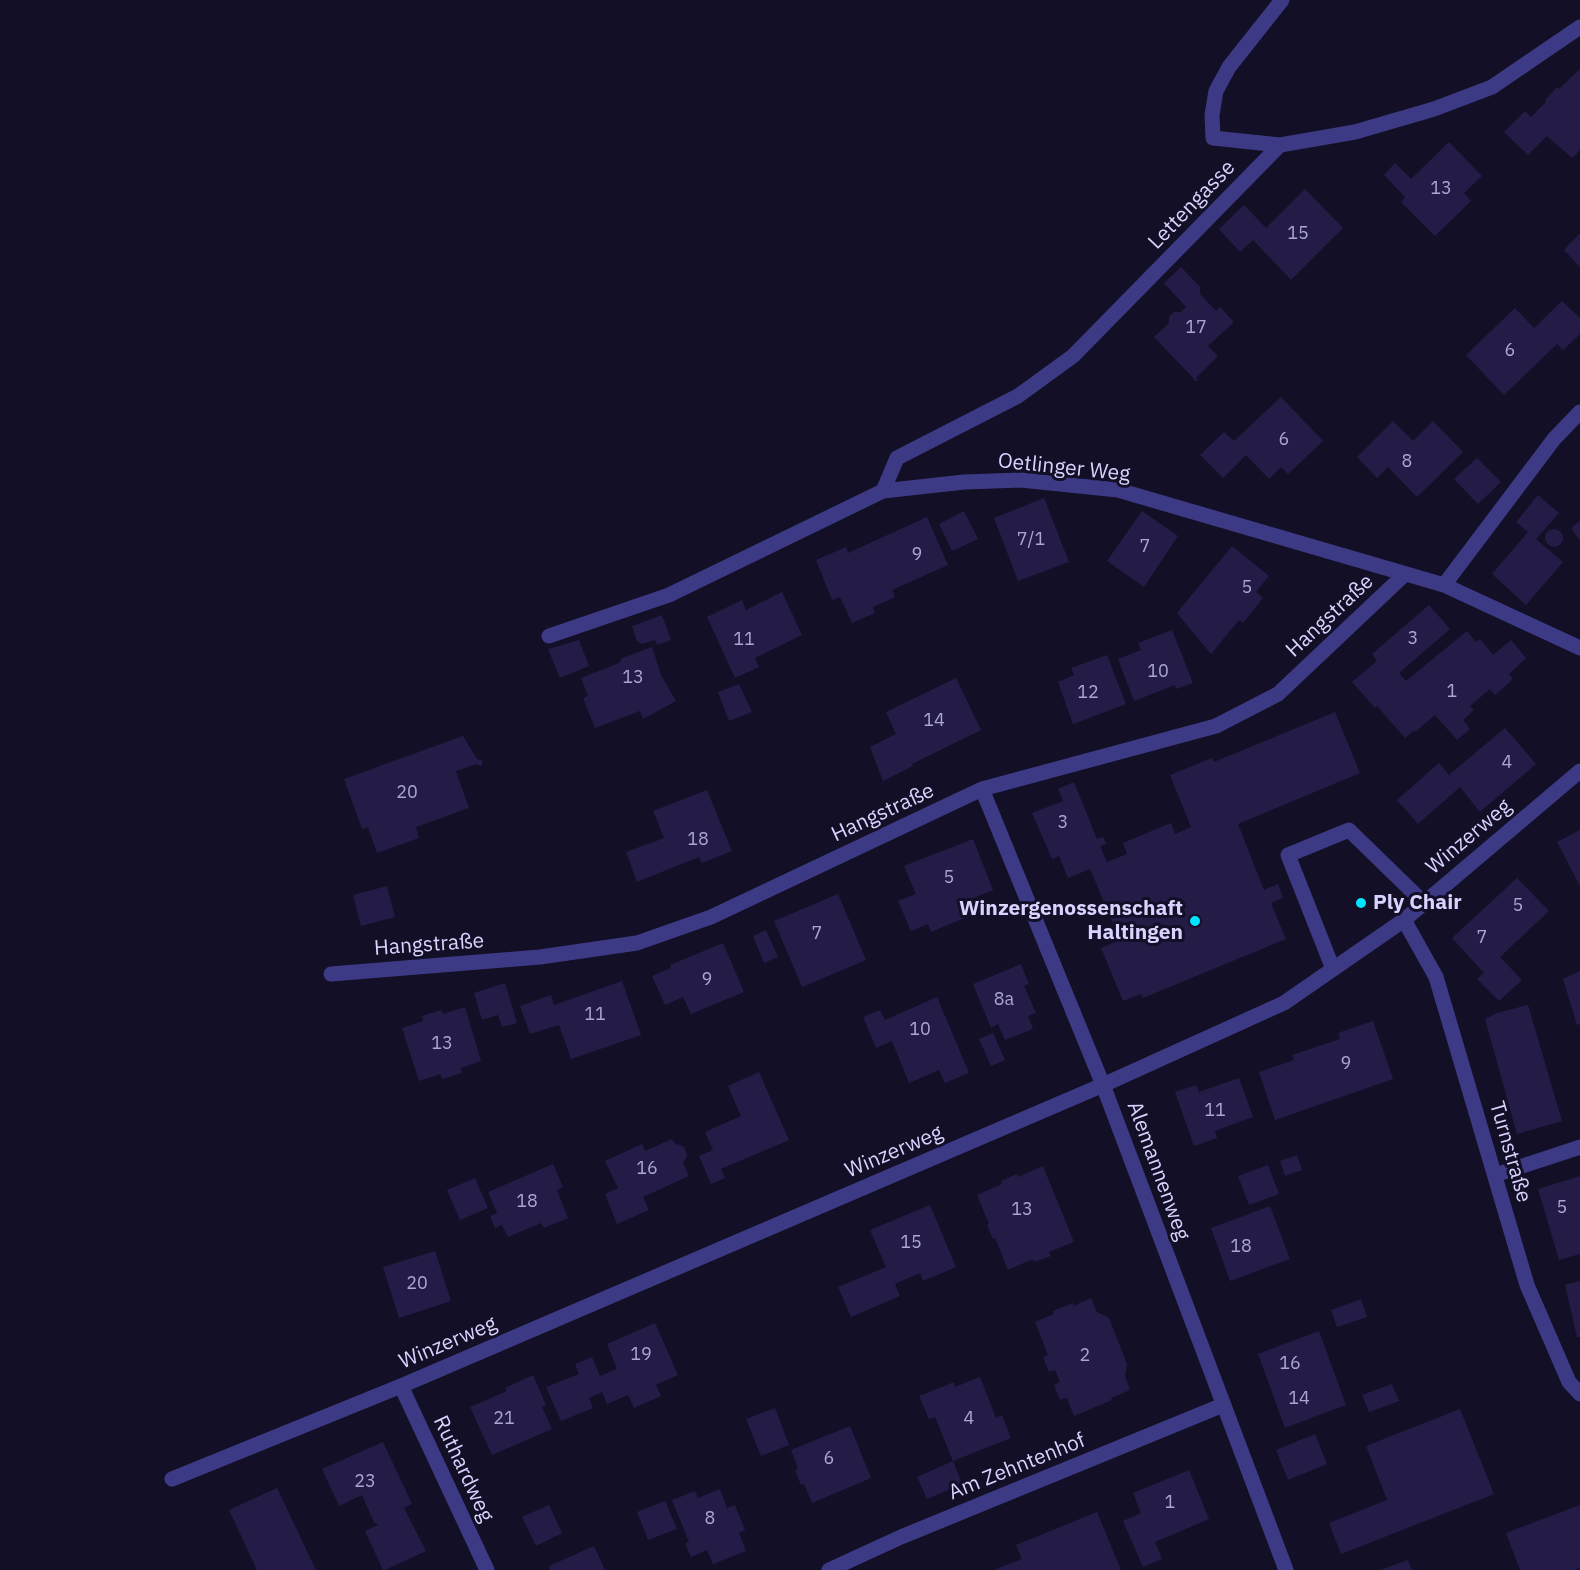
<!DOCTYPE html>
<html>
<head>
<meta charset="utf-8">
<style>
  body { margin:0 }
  canvas { display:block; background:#130f26 }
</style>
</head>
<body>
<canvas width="1580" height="1570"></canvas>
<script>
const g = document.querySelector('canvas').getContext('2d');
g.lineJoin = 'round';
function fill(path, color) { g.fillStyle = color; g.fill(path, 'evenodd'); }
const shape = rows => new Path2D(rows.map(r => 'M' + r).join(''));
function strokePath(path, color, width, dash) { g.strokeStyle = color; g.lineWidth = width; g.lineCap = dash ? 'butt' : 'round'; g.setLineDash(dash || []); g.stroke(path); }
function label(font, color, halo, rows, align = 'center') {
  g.font = font + ' "IBM Plex Sans",sans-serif'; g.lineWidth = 6; g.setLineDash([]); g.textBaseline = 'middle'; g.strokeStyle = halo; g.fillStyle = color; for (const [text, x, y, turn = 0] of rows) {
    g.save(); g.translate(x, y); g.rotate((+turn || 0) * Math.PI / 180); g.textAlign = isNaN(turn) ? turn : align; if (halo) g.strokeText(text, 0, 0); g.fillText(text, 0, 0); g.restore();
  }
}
fill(shape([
  [1580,69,1580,150,1572,158,1547,136,1528,155,1504,132,1525,111,1531,117,1546,102,1545,100,1557,87,1559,89],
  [1449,142,1482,176,1464,193,1471,201,1435,236,1401,202,1405,197,1384,175,1395,163,1411,179],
  [1305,189,1343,228,1291,280,1253,240,1240,252,1219,229,1244,205,1266,228],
  [1580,233,1580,267,1564,250],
  [1181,267,1200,287,1200,294,1216,311,1220,307,1234,322,1208,346,1218,356,1196,378,1198,380,1196,381,1154,337,1169,323,1169,317,1174,312,1181,312,1186,307,1164,283],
  [1562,301,1580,318,1580,334,1563,350,1557,344,1504,395,1466,355,1515,308,1534,328],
  [1281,397,1323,441,1288,474,1281,467,1269,479,1246,455,1223,478,1200,455,1224,432,1234,441],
  [1393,421,1413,441,1433,421,1463,452,1417,497,1388,467,1377,478,1357,457],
  [1477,458,1501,482,1478,504,1454,479],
  [1538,495,1559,513,1536,539,1563,562,1526,605,1492,574,1528,532,1516,522],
  [1044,498,1069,562,1018,581,994,518],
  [964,511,978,539,952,551,939,524],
  [1142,511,1178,536,1144,587,1107,561],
  [927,517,948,565,892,590,895,597,873,607,875,613,852,623,840,597,832,600,816,560,846,547,848,553],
  [1580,521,1580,541,1571,528],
  '1545 538a9 9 0 1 1 18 0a9 9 0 1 1-18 0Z',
  [1232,546,1269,576,1256,592,1263,598,1243,623,1239,620,1211,654,1177,613],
  [782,592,802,635,755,658,759,667,735,678,707,617,742,600,746,610],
  [1429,605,1450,629,1399,673,1406,681,1467,631,1476,642,1480,639,1493,655,1511,640,1526,658,1509,674,1513,679,1495,695,1490,689,1470,706,1474,710,1463,720,1470,729,1457,740,1435,715,1415,732,1414,730,1405,738,1377,706,1375,708,1352,682,1377,661,1372,654],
  [662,615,671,640,657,645,655,640,642,644,637,641,632,626],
  [1172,630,1193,683,1176,689,1175,685,1134,701,1118,659,1141,650,1138,643],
  [579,640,589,666,560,678,548,649],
  [652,647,661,675,676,701,643,719,640,711,595,728,583,698,588,696,581,678,619,663,622,658],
  [1107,655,1126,704,1073,724,1058,682,1074,675,1071,668],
  [956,678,981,730,912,764,913,766,883,781,870,747,896,734,886,712],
  [739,684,752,712,729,721,718,692],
  [1335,712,1360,773,1238,824,1264,890,1278,884,1283,898,1271,903,1286,939,1143,998,1141,994,1123,1001,1101,948,1120,940,1090,869,1068,878,1059,856,1052,859,1032,813,1063,801,1058,789,1074,782,1097,839,1103,837,1106,844,1100,846,1107,862,1127,854,1123,843,1168,824,1171,823,1175,834,1191,827,1170,775,1212,758,1214,762],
  [1505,728,1536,764,1480,812,1460,787,1418,824,1397,800,1439,763,1449,775],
  [463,736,477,759,483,761,481,766,476,764,456,771,469,808,416,827,419,838,377,853,368,827,362,829,344,779],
  [707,790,732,851,702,863,699,857,637,882,626,852,664,838,653,811],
  [1580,830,1580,886,1557,842],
  [973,839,993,890,961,903,967,917,931,932,928,924,911,931,898,901,916,894,904,866],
  [1517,878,1549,911,1500,957,1522,980,1499,1001,1477,979,1484,973,1452,938],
  [387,886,395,917,361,926,353,895],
  [838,894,866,960,802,987,774,921],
  [766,930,778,957,764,963,753,936],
  [723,943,744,992,691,1014,683,997,665,1005,652,976,671,968,670,965],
  [1021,964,1029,984,1024,986,1036,1013,1028,1016,1033,1029,1005,1040,998,1024,991,1028,973,984],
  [1580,971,1580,1024,1577,1025,1563,979],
  [622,981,641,1035,571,1059,559,1025,530,1034,520,1006,551,995,554,1005],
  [505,983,517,1023,502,1027,498,1015,482,1020,474,993],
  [937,997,969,1073,945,1083,939,1070,909,1083,892,1041,876,1048,863,1017,880,1010,885,1020],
  [1528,1005,1562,1121,1517,1134,1485,1019,1497,1013],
  [465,1007,481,1061,461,1068,462,1073,442,1079,441,1074,419,1081,402,1028,423,1021,422,1016,441,1010,443,1014],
  [1373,1021,1393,1079,1275,1120,1259,1072,1294,1060,1292,1055,1340,1039,1338,1033],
  [993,1033,1005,1060,991,1066,979,1039],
  [759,1072,789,1140,721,1169,725,1178,711,1184,699,1156,713,1150,705,1132,741,1116,728,1086],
  [1239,1078,1253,1117,1215,1131,1217,1138,1194,1146,1175,1092,1196,1085,1199,1092],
  [672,1139,676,1145,678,1144,684,1147,687,1155,685,1160,683,1162,689,1176,643,1197,649,1210,617,1224,605,1194,618,1188,605,1161,642,1144,645,1151],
  [1297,1155,1302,1170,1285,1176,1280,1161],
  [553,1164,563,1187,557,1190,568,1218,544,1228,541,1223,508,1237,502,1225,495,1228,490,1216,497,1213,488,1192],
  [1268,1165,1279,1194,1249,1205,1238,1176],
  [1043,1166,1074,1242,1049,1252,1051,1256,1034,1262,1033,1259,1008,1270,995,1238,993,1239,987,1225,989,1224,977,1195,1002,1184,1001,1181,1017,1174,1018,1177],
  [1580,1176,1580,1254,1559,1260,1538,1189],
  [475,1178,488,1208,460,1220,447,1190],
  [930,1205,956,1267,923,1281,920,1273,895,1284,900,1296,851,1317,838,1287,886,1267,870,1230],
  [1270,1206,1290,1259,1230,1281,1211,1228],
  [435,1251,451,1301,399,1318,383,1267],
  [1580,1281,1580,1337,1577,1337,1565,1285],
  [1091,1298,1097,1312,1109,1318,1127,1364,1125,1376,1130,1390,1111,1398,1112,1400,1074,1416,1067,1398,1060,1400,1054,1385,1060,1382,1055,1370,1049,1372,1043,1357,1048,1355,1035,1322,1054,1314,1053,1311,1073,1303,1074,1306],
  [1361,1299,1367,1317,1337,1327,1331,1310],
  [655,1323,678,1375,656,1385,661,1396,634,1408,628,1395,607,1404,602,1392,589,1398,593,1408,561,1421,546,1387,579,1374,575,1364,592,1357,600,1376,617,1369,607,1344],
  [1319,1331,1346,1405,1285,1428,1258,1354],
  [533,1375,546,1405,542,1407,552,1429,492,1455,470,1407,507,1391,505,1388],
  [980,1377,996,1418,1002,1415,1011,1438,953,1461,935,1417,929,1419,919,1396,954,1382,955,1387],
  [1392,1384,1399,1401,1369,1412,1362,1395],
  [775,1408,789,1445,761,1456,746,1419],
  [1460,1409,1494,1494,1341,1554,1329,1523,1387,1500,1366,1446],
  [850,1426,871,1478,812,1503,804,1484,801,1485,795,1470,798,1468,791,1450],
  [1315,1434,1327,1464,1288,1480,1276,1450],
  [383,1442,412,1504,404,1508,426,1551,385,1570,383,1570,365,1531,378,1525,374,1522,362,1495,339,1506,322,1469],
  [953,1461,962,1484,927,1499,917,1477],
  [1189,1470,1209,1519,1155,1542,1162,1559,1143,1567,1123,1521,1141,1513,1133,1493],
  [277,1488,316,1570,257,1570,229,1510],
  [720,1489,727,1508,735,1505,745,1530,739,1533,746,1551,713,1564,707,1550,691,1557,685,1543,689,1542,672,1500,695,1491,698,1498],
  [665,1501,677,1529,648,1540,637,1512],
  [549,1505,562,1533,536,1546,522,1517],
  [1580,1505,1580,1568,1574,1570,1520,1570,1506,1533],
  [1097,1512,1121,1570,994,1570,1022,1559,1016,1545],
  [594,1546,605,1570,550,1570,549,1566],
  [1408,1560,1412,1570,1380,1570]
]), '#241b47');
strokePath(shape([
  [1333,969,1288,855,1349,830,1424,903]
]), '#3d3a85', 15);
strokePath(shape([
  [1282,0,1229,67,1216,91,1212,115,1213,138,1280,145,1355,132,1434,109,1492,87,1580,27],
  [883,491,897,458,1018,396,1073,356,1280,145],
  [1444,585,1554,439,1580,412],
  [549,636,669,595,883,491,964,482,1021,480,1118,490,1444,585,1580,648],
  [982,789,1103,1085,1286,1570],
  [1404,920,1436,977,1527,1285,1569,1382,1580,1394],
  [331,974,540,957,637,943,711,917,982,789,1216,726,1278,694,1404,575],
  [1495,1175,1580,1147],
  [401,1386,487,1570],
  [172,1479,401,1386,1103,1085,1284,1003,1404,920,1580,771],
  [829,1570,901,1537,1223,1405]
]), '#3d3a85', 15);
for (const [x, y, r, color] of [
  [1361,903,6,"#00e5ff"],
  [1195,921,6,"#00e5ff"]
]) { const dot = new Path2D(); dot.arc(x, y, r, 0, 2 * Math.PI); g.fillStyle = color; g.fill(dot); strokePath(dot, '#130f26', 2); }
label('18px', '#aca6d1', null, [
  ["13",1441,189],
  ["15",1298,234],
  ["17",1196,328],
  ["6",1510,351],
  ["6",1284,440],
  ["8",1407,462],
  ["7/1",1031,540],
  ["7",1145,547],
  ["9",917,555],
  ["5",1247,588],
  ["3",1413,639],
  ["11",744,640],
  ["10",1158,672],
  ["13",633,678],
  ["1",1452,692],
  ["12",1088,693],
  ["14",934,721],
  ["4",1507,763],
  ["20",407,793],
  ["3",1063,823],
  ["18",698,840],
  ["5",949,878],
  ["5",1518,906],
  ["7",817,934],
  ["7",1482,938],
  ["9",707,980],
  ["8a",1004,1000],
  ["11",595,1015],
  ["10",920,1030],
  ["13",442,1044],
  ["9",1346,1064],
  ["11",1215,1111],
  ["16",647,1169],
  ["18",527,1202],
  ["5",1562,1208],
  ["13",1022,1210],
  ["15",911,1243],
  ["18",1241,1247],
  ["20",417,1284],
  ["19",641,1355],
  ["2",1085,1356],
  ["16",1290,1364],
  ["14",1299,1399],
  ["21",504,1419],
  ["4",969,1419],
  ["6",829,1459],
  ["23",365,1482],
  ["1",1170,1503],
  ["8",710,1519]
]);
label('21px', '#d9d4ff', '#130f26', [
  ["Lettengasse",1192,205,-46],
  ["Oetlinger Weg",1064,468,6],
  ["Hangstraße",1330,616,-43],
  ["Hangstraße",883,813,-25],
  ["Winzerweg",1469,837,-40],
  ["Hangstraße",429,945,-4],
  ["Winzerweg",894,1152,-23],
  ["Turnstraße",1510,1152,74],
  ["Alemannenweg",1158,1171,70],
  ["Winzerweg",448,1343,-23],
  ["Am Zehntenhof",1017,1467,-22],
  ["Ruthardweg",463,1469,65]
]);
label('bold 21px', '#d9d4ff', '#130f26', [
  ["Ply Chair",1373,903],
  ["Winzergenossenschaft",1183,909,"right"],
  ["Haltingen",1183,933,"right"]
], 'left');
</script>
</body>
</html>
